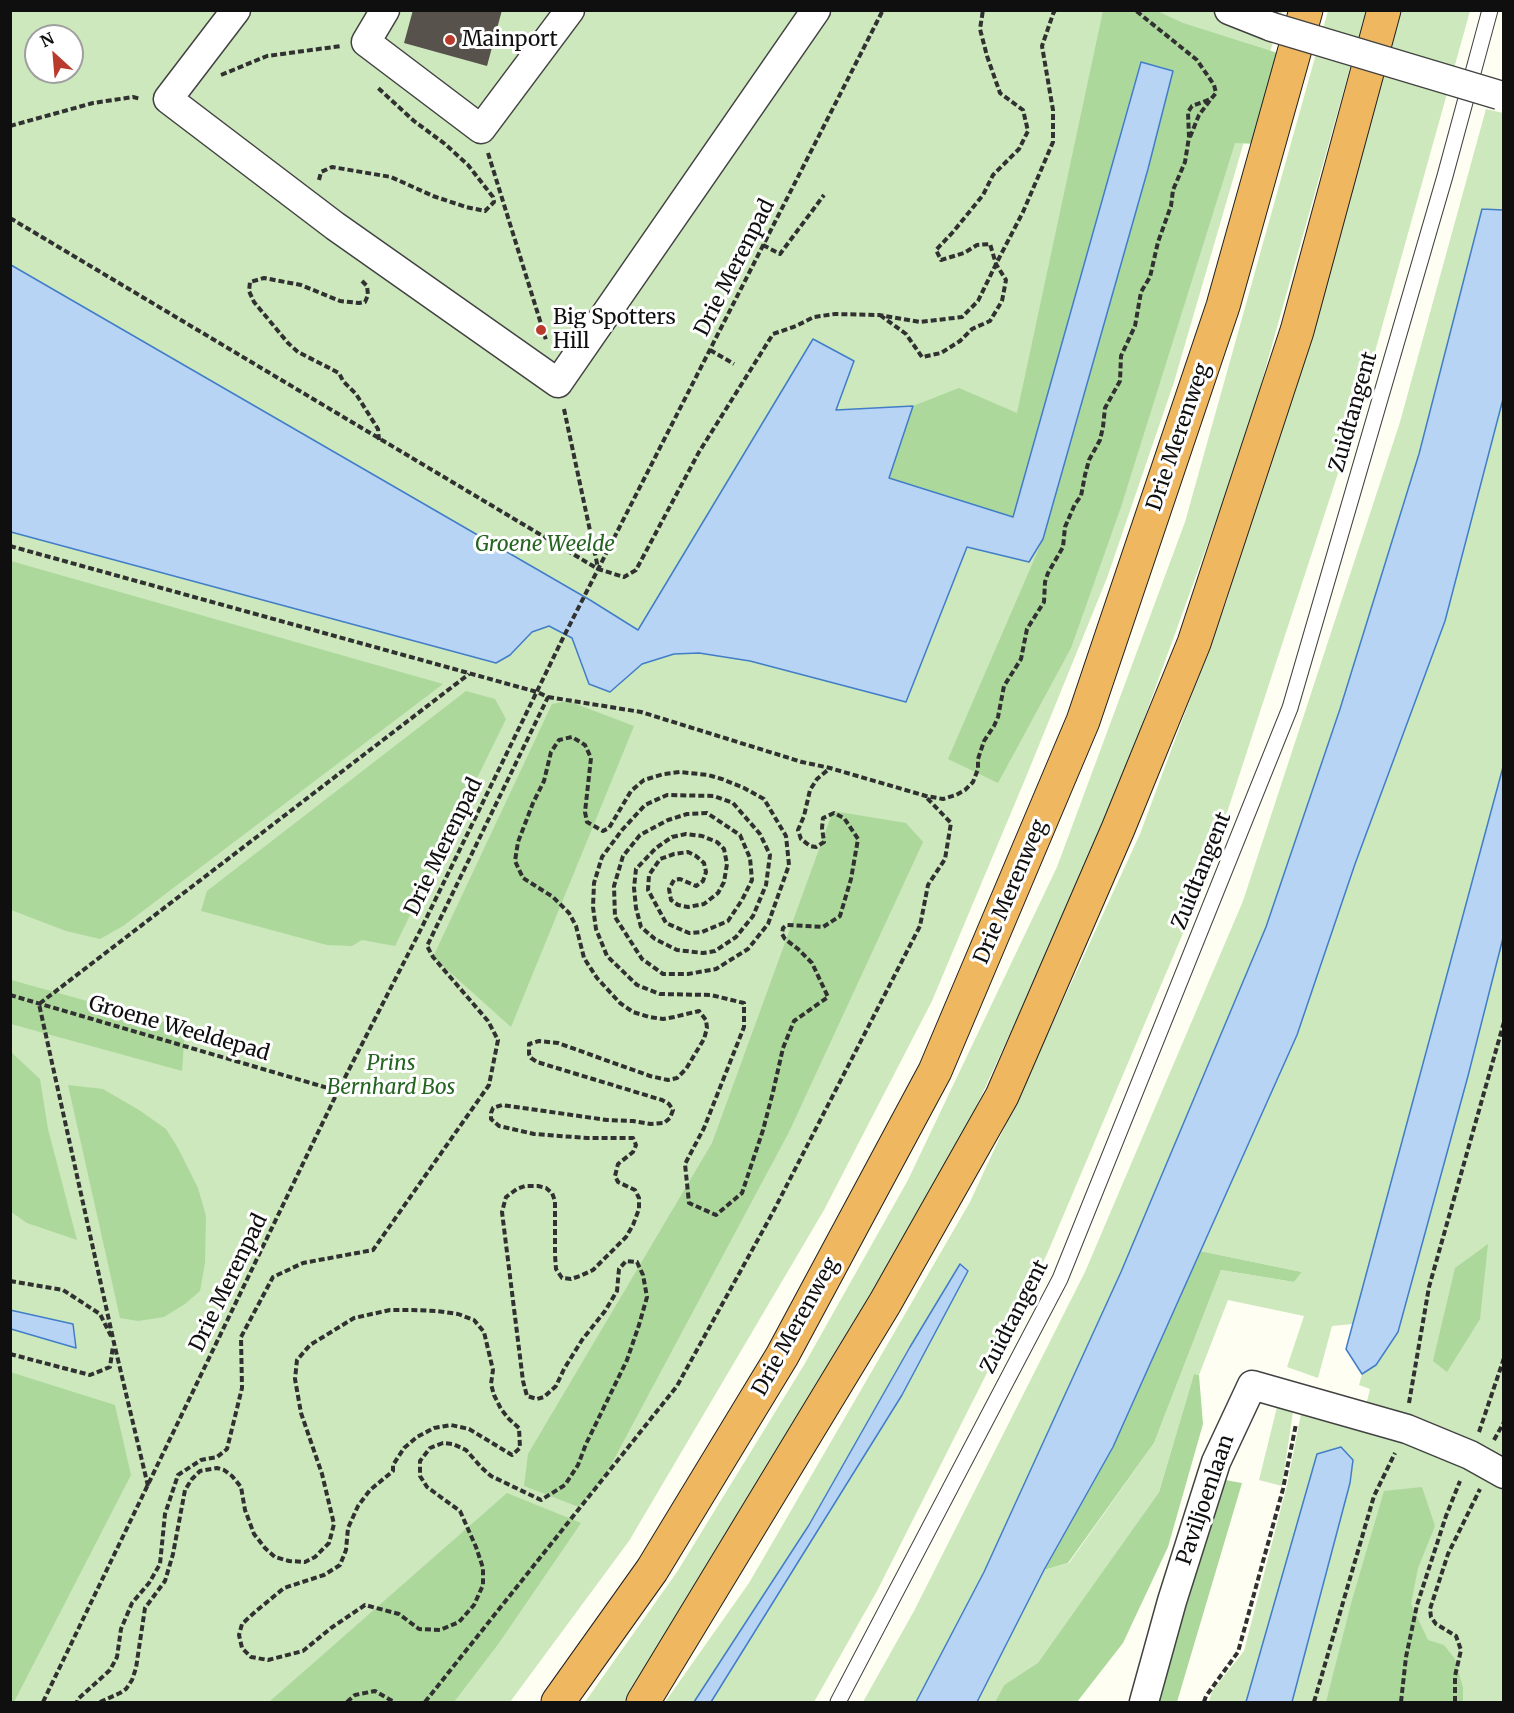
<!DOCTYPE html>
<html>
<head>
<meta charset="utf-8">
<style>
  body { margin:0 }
  #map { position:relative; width:1514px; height:1713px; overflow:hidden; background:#fefef2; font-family:Merriweather,serif }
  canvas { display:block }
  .frame { position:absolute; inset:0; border:12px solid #0f0f0f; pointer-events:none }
  .north { position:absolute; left:24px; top:24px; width:60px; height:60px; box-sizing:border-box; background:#fff; border:2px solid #9f9f9f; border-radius:50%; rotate:334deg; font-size:16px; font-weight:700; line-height:24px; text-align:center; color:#0f0f0f }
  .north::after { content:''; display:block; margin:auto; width:21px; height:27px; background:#ba3b2c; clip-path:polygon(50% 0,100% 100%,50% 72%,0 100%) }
</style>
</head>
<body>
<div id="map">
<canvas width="1514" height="1713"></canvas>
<div class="frame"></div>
<div class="north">N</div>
</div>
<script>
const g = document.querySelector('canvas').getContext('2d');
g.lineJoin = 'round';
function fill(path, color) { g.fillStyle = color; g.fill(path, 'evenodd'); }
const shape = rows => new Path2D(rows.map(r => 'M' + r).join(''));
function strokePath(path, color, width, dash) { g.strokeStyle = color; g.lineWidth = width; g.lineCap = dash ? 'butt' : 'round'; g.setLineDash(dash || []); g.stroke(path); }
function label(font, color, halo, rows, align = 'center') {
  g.font = font + ' Merriweather,serif'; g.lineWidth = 6; g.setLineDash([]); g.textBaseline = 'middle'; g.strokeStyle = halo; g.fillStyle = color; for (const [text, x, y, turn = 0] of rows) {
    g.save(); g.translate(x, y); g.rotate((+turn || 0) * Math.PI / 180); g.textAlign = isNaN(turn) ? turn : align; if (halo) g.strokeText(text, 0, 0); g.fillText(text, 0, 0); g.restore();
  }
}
fill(shape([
  [10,11,1282,11,1174,382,1107,578,1026,777,932,1001,824,1210,629,1541,510,1702,11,1702],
  [36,36,72,36,72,72,36,72],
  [1328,11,1366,11,1245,441,1104,829,926,1216,628,1702,585,1702,677,1572,804,1365,908,1180,1057,867,1185,522],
  [1397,11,1470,11,1359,409,1203,886,1047,1254,877,1591,814,1702,665,1702,749,1583,970,1202,1140,834,1227,600],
  [1486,109,1503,113,1503,210,1482,209,1419,454,1340,709,1266,927,1121,1272,984,1572,916,1702,863,1702,914,1611,1085,1272,1243,901,1400,422],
  [1503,399,1503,767,1353,1324,1332,1326,1318,1378,1287,1367,1304,1316,1228,1300,1199,1375,1194,1374,1159,1492,1038,1664,1004,1685,995,1702,977,1702,1044,1570,1069,1563,1154,1443,1221,1270,1294,1282,1302,1272,1200,1251,1297,1035,1355,864,1445,621],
  [1503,938,1503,1702,1291,1702,1249,1688,1246,1702,1209,1702,1212,1691,1244,1651,1287,1485,1301,1414,1360,1430,1370,1389,1359,1385,1362,1374,1376,1365,1468,1076],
  [1277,1407,1293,1412,1282,1486,1259,1480]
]), '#cce8bc');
fill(shape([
  [1103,11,1157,11,1183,23,1284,55,1257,144,1235,143,1121,507,1071,648,998,783,948,759,1043,539,1148,169,1173,72,1140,62,1013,517,889,478,913,406,959,388,1017,413],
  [11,561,443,684,123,926,100,939,66,931,11,910],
  [466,691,495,699,506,719,395,946,362,940,352,946,327,945,201,911,207,891],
  [568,701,634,726,511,1027,433,957,552,704],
  [833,811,906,823,923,842,789,1132,605,1476,579,1507,524,1486,528,1454,712,1143],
  [11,980,185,1028,182,1071,11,1024],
  [11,1052,40,1079,48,1129,77,1240,27,1223,11,1212],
  [68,1085,103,1089,139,1110,166,1129,178,1148,198,1188,206,1216,205,1263,200,1291,185,1304,164,1317,138,1321,120,1318],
  [1488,1244,1480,1319,1447,1372,1433,1361,1455,1268],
  [1200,1251,1302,1272,1294,1282,1221,1270,1154,1443,1068,1563,1044,1570,1113,1447],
  [10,1372,115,1405,131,1475,14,1702,10,1702],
  [1194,1374,1199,1375,1203,1424,1168,1547,1123,1643,1077,1702,995,1702,1004,1685,1038,1663,1159,1492],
  [1225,1480,1242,1483,1177,1702,1157,1702],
  [1422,1487,1435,1526,1418,1568,1411,1604,1428,1640,1444,1645,1455,1659,1463,1688,1463,1702,1326,1702,1352,1600,1384,1491],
  [507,1493,581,1523,499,1643,454,1702,269,1702]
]), '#add89c');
const water = shape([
  [1141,62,1173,71,1148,169,1043,539,1029,562,967,547,906,702,750,661,699,653,674,654,642,664,610,692,589,684,572,638,549,626,532,632,510,655,496,663,11,532,11,265,590,600,638,630,813,339,854,361,836,410,913,406,889,478,1013,517,1141,62],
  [1482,209,1503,210,1503,399,1445,621,1355,864,1297,1035,1113,1447,1044,1570,977,1702,916,1702,984,1572,1121,1272,1266,927,1340,709,1419,454,1482,209],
  [1503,767,1503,938,1468,1076,1398,1332,1376,1365,1362,1374,1346,1349,1503,767],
  [960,1264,968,1271,902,1395,711,1702,694,1702,809,1525,910,1347,960,1264],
  [10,1310,73,1324,76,1348,11,1329,10,1310],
  [1341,1447,1353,1460,1350,1483,1292,1702,1246,1702,1317,1454,1341,1447]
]);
fill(water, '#b8d4f4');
strokePath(water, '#427dc8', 1.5);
fill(shape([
  [413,10,502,10,487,66,404,43]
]), '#57524c');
const lane = shape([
  [838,1702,1060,1279,1290,708,1445,176,1490,10]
]);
const street = shape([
  [236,10,168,99,335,226,558,383,816,10],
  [385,10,366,42,481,129,570,10],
  [1229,10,1272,27],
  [1144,1702,1172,1601,1216,1462,1252,1385,1407,1429,1470,1455,1504,1474]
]);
const highway = shape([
  [558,1702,652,1570,782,1356,935,1071,1083,721,1223,306,1306,10],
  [643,1702,885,1303,1002,1096,1118,829,1194,643,1297,331,1384,10]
]);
strokePath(lane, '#424242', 17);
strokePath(street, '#424242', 31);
strokePath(highway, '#202020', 35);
strokePath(shape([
  [221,75,267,56,341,46],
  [10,126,93,103,133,97,141,99],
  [1190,137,1199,115,1211,99],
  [488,153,546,340],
  [319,180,321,172,332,167,391,177,433,196,466,207,485,211,494,202,493,197,468,165,445,144,414,121,377,87],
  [10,218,598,569,624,577,636,570,699,452,773,334,796,326,814,317,835,314,879,315,920,322,962,317,978,301,996,264,1023,212,1053,142,1053,110,1042,46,1053,14,1055,10],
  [763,245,780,254,824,195],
  [362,281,367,286,368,295,365,302,359,303,340,301,301,285,264,278,250,282,249,291,254,302,288,343,298,352,339,373,343,381,356,394,378,429,379,440],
  [880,315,906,334,922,357,941,353,960,341,972,329,990,321,1002,301,1006,280,996,264,990,244,977,245,964,253,941,260,936,250,953,232,983,195,993,175,1019,149,1028,131,1023,110,1000,93,987,56,980,29,983,10],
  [710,350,734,364],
  [564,409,598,568],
  [10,546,537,692,548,697,427,946,433,957,488,1021,498,1040,489,1085,373,1250,303,1263,273,1277,241,1337,242,1388,227,1449,217,1457,201,1460,178,1475,165,1514,160,1564,149,1583,132,1603,121,1629,117,1657,110,1670,78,1699,77,1702],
  [548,697,641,712,802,762,830,768,926,796,943,799,956,795,965,790,973,782,978,769,978,759,984,741,994,726,998,717,1004,686,1021,659,1027,629,1044,602,1045,582,1048,573,1063,547,1065,527,1075,504,1081,496,1085,475,1089,460,1100,440,1103,427,1105,408,1120,381,1121,356,1135,326,1141,292,1150,277,1158,242,1171,206,1173,190,1185,162,1189,137,1188,112,1192,106,1211,99,1216,93,1214,85,1197,60,1135,10],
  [10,995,338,1091],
  [10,1281,63,1290,100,1314,111,1336],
  [10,1354,90,1375,110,1367,113,1346],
  [1409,1403,1429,1287,1504,1022],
  [1479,1432,1504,1358],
  [1494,1440,1504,1422],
  [148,1486,114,1343,39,1004,469,674],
  [43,1702,338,1091,423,925,562,640,883,10],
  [100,1702,120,1693,126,1689,132,1680,136,1668,145,1608,165,1581,173,1554,185,1490,192,1479,200,1471,217,1468,224,1470,232,1476,241,1487,245,1510,254,1534,265,1548,275,1557,289,1561,305,1562,315,1557,329,1543,334,1524,322,1474,301,1413,295,1379,297,1360,310,1345,354,1318,390,1310,412,1310,437,1311,458,1314,474,1320,484,1332,493,1370,491,1384,494,1395,501,1409,509,1419,519,1428,520,1448,512,1455,469,1429,451,1425,434,1428,417,1437,404,1448,393,1465,393,1471,370,1490,358,1506,348,1528,346,1550,340,1565,324,1575,284,1588,255,1612,242,1624,239,1635,242,1648,251,1657,268,1660,303,1651,331,1628,365,1605,399,1614,419,1629,440,1630,459,1622,474,1605,483,1585,483,1568,476,1547,460,1511,427,1487,420,1476,420,1461,430,1448,443,1443,453,1444,466,1450,481,1467,491,1476,541,1500,565,1485,578,1465,586,1444,627,1360,639,1325,647,1297,643,1275,637,1262,626,1261,619,1269,617,1291,605,1311,582,1340,564,1369,556,1386,544,1397,537,1399,527,1396,523,1381,502,1212,506,1197,517,1189,525,1186,538,1186,546,1188,552,1193,555,1201,555,1255,556,1269,562,1278,571,1279,580,1276,593,1270,626,1237,633,1225,639,1209,639,1198,635,1190,618,1182,615,1176,618,1164,633,1152,636,1145,633,1138,587,1138,534,1134,499,1126,491,1119,491,1113,493,1108,502,1105,607,1120,633,1121,651,1124,664,1123,670,1118,673,1110,669,1104,662,1100,537,1062,531,1058,529,1054,529,1044,539,1041,558,1043,650,1076,668,1080,677,1078,686,1069,704,1039,707,1028,706,1020,699,1011,674,1017,663,1019,649,1017,633,1012,620,1003,597,978,584,958,576,926,569,913,553,897,523,878,515,861,518,842,533,803,544,781,551,752,559,740,572,737,585,745,591,758,585,812,587,822,603,831,609,828,631,791,644,780,664,774,680,772,708,775,722,779,744,788,764,799,786,836,789,865,768,924,748,949,716,969,688,974,663,974,642,959,615,917,614,886,623,856,640,835,668,820,687,814,707,813,740,835,750,858,752,880,742,900,728,921,702,932,689,933,666,923,648,890,649,875,660,859,674,854,688,852,696,856,704,863,706,872,703,881,696,886,680,879,674,880,669,889,671,900,678,905,688,907,704,904,718,893,724,882,727,864,724,849,717,842,702,836,686,834,672,837,656,848,636,869,634,888,636,908,641,927,655,939,677,950,703,953,715,951,736,937,753,916,766,885,770,855,760,834,733,803,714,796,667,795,645,805,622,830,602,857,594,883,593,907,596,929,607,956,637,985,660,994,711,995,744,1003,744,1027,704,1128,685,1164,689,1203,716,1215,742,1193,763,1130,773,1092,783,1048,794,1021,828,997,812,963,798,949,785,939,782,934,783,928,787,925,823,927,840,916,851,879,858,839,844,818,834,813,823,818,822,828,824,842,816,847,810,846,801,839,798,830,804,816,810,790,817,779,830,768],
  [347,1702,355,1695,375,1691,394,1702],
  [425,1702,677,1386,772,1214,920,926,928,885,945,859,951,823,926,797],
  [1204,1702,1206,1696,1238,1652,1283,1489,1296,1424],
  [1314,1702,1374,1496,1395,1453],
  [1401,1702,1406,1657,1417,1605,1446,1516,1460,1481],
  [1455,1702,1455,1676,1461,1650,1456,1636,1436,1624,1431,1617,1430,1609,1448,1554,1480,1489]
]), '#313131', 4, [6, 3]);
strokePath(lane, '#fff', 15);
strokePath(street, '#fff', 28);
strokePath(highway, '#eeb760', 33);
const streetBridge = shape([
  [1272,27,1499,95]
]);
strokePath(streetBridge, '#424242', 31, []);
strokePath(streetBridge, '#fff', 28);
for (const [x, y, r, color] of [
  [450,40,6,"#ba3b2c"],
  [541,330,6,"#ba3b2c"]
]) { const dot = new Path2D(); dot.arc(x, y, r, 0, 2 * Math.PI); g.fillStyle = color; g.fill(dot); strokePath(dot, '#fff', 2); }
label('21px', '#0f0f0f', '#fff', [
  ["Mainport",462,40],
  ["Big Spotters",553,318],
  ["Hill",553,342]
], 'left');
label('21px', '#0f0f0f', '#fff', [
  ["Drie Merenpad",735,268,-63],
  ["Zuidtangent",1354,412,-74],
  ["Drie Merenweg",1179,437,-71],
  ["Drie Merenpad",444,847,-64],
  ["Zuidtangent",1202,871,-68],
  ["Drie Merenweg",1011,892,-67],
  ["Groene Weeldepad",179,1029,16],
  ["Drie Merenpad",229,1283,-64],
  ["Zuidtangent",1015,1317,-63],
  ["Drie Merenweg",796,1327,-61],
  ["Paviljoenlaan",1206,1500,-71]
]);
label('italic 21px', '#256521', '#fff', [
  ["Groene Weelde",545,545],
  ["Prins",391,1064],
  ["Bernhard Bos",391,1088]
]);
</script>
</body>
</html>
